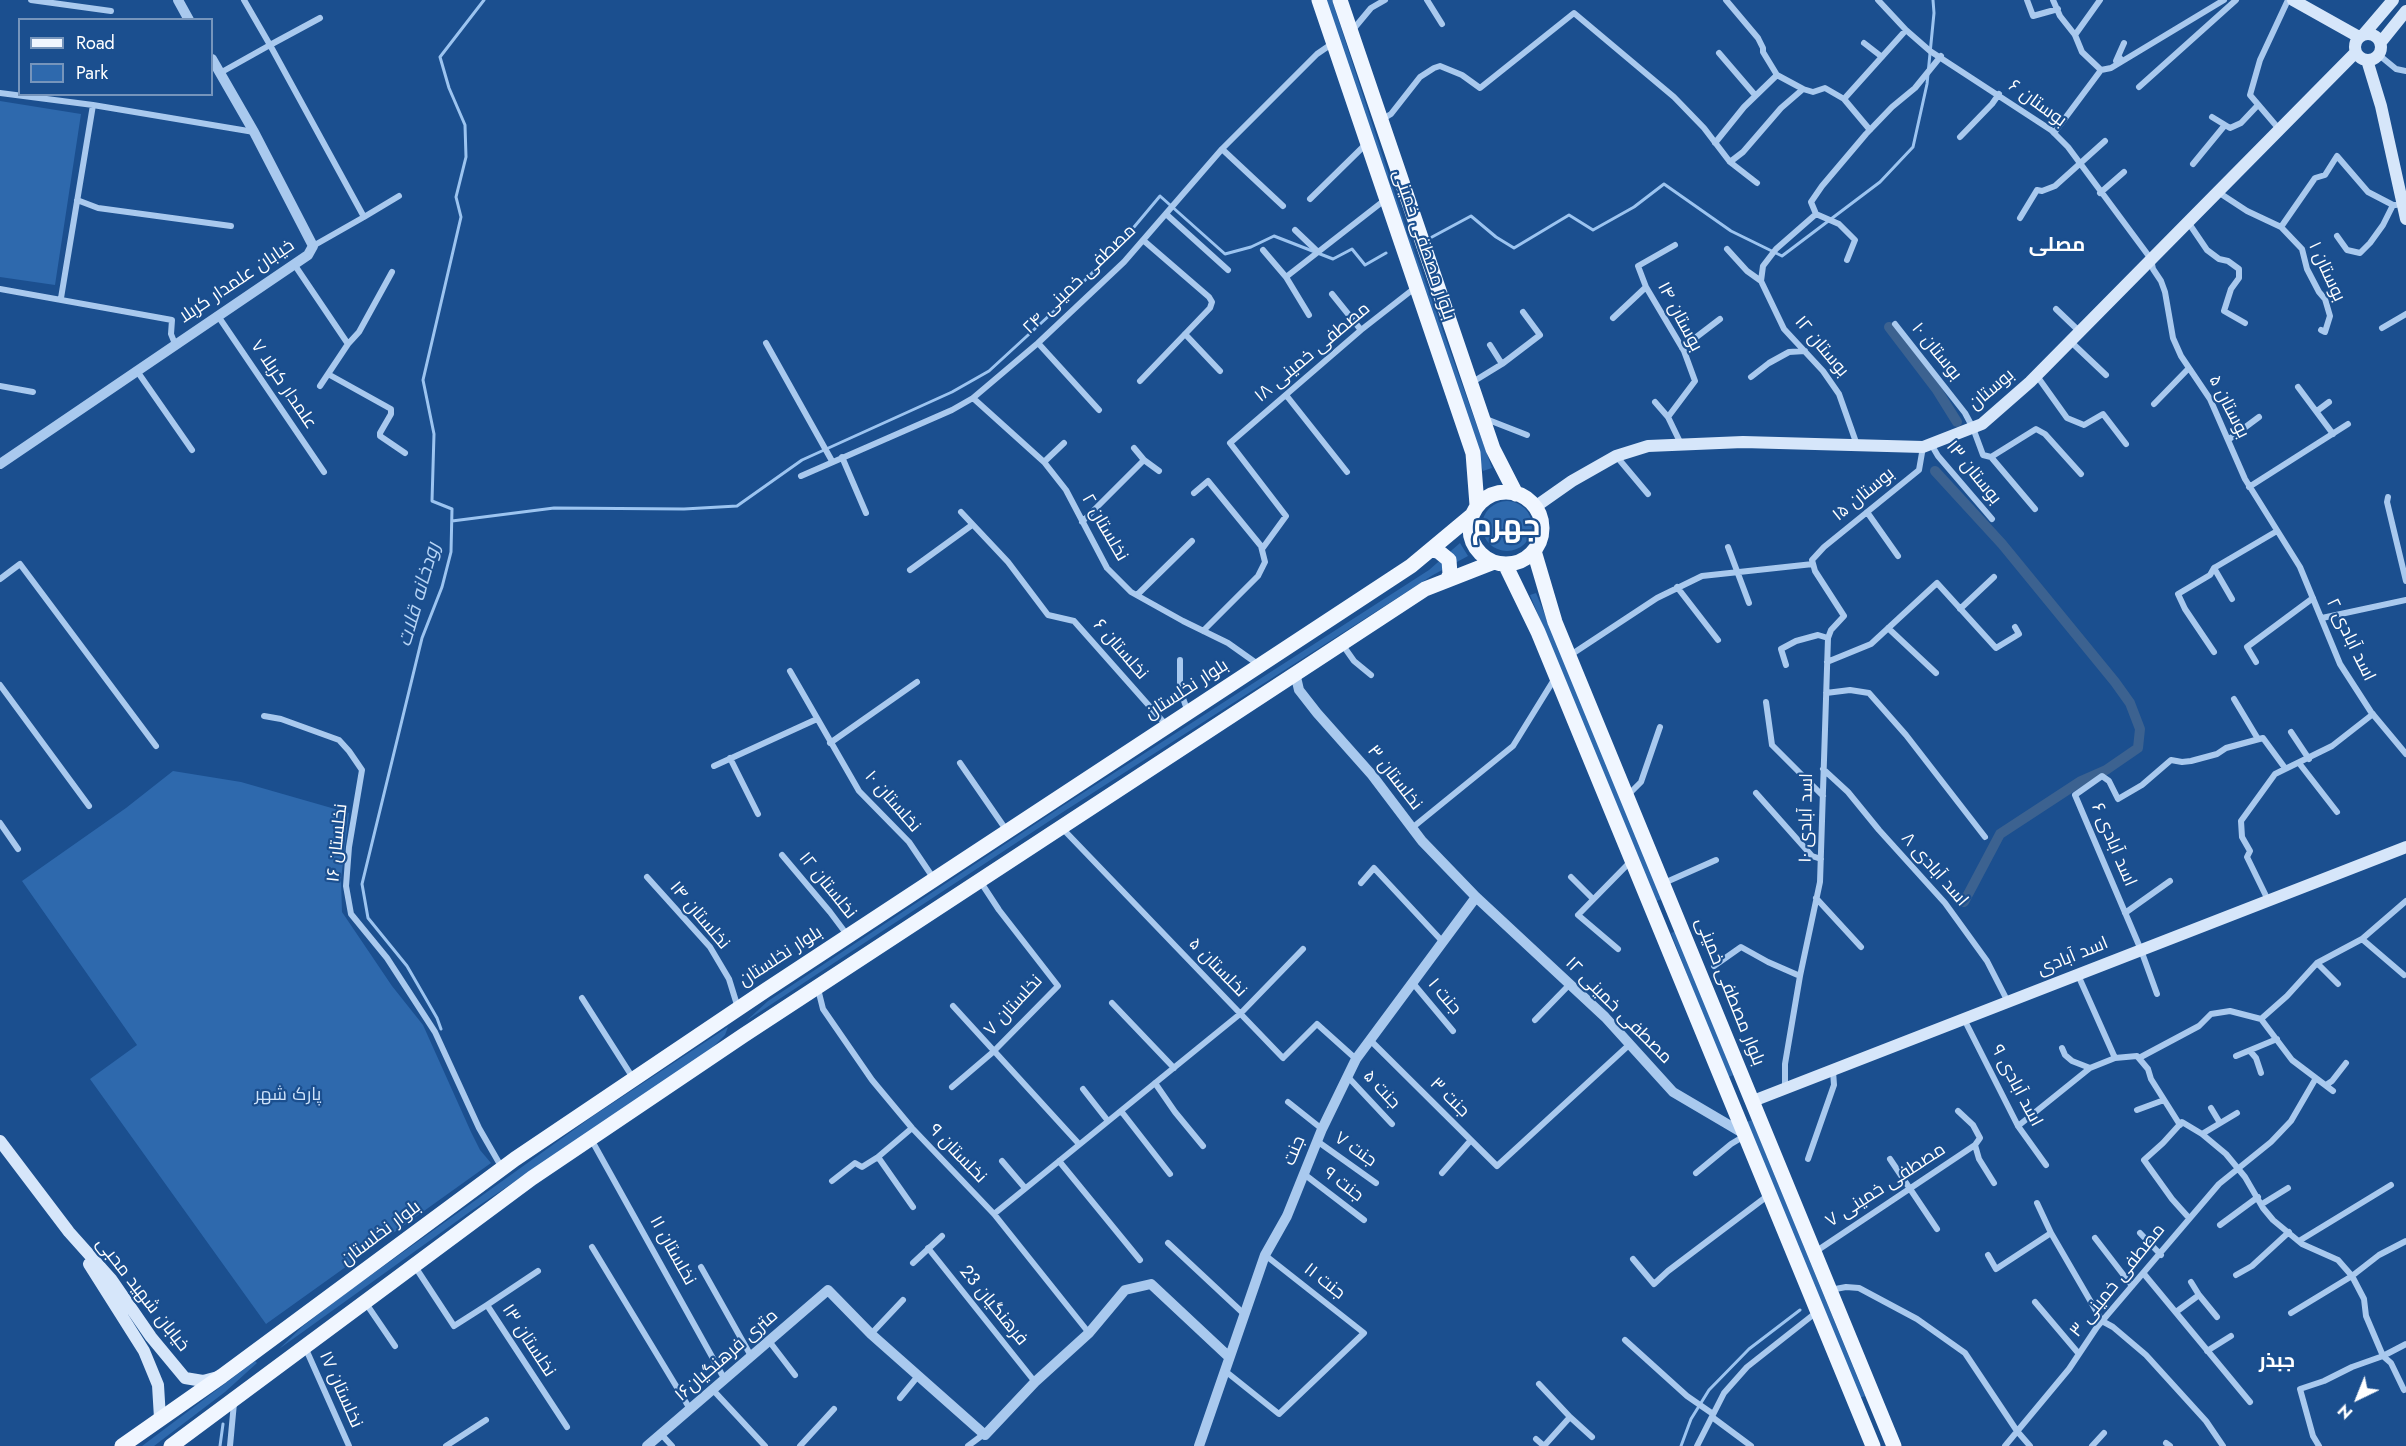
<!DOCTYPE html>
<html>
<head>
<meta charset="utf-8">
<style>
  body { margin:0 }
  #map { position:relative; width:2406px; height:1446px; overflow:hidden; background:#1b4f8f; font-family:Jost,sans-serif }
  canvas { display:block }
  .legend { position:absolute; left:18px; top:18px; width:195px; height:78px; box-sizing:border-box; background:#1b4f8f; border:2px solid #7695bc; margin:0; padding:8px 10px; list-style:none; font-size:18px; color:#fff }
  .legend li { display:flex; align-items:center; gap:12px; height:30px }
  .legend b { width:30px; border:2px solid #7695bc }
  .north { position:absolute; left:2328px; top:1368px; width:60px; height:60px; -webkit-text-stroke:4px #1b4f8f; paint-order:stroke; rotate:223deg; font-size:16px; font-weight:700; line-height:24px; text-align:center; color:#fff }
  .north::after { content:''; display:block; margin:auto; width:21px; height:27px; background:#fff; clip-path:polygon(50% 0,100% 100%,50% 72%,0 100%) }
</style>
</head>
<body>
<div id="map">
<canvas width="2406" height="1446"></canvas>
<ul class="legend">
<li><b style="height:8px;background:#f0f6ff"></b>Road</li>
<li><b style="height:16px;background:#2e69ad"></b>Park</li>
</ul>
<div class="north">N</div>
</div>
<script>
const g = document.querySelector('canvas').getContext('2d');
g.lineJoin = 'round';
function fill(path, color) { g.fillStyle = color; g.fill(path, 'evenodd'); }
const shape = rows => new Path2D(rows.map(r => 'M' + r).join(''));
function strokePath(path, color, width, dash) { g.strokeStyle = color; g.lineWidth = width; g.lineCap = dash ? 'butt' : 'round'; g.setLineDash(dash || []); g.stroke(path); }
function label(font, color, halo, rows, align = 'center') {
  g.font = font + ' Jost,Cairo,sans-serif'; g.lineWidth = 4.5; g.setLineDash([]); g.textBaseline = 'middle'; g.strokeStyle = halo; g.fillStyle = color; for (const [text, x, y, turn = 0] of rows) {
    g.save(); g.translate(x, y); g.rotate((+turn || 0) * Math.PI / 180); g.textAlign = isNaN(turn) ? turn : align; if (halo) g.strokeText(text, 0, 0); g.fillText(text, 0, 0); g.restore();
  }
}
fill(shape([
  [1325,0,1332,0,1406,228,1492,468,1483,471],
  [0,101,81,114,55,285,0,277],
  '1482 526a25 25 0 1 1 50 0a25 25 0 1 1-50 0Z',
  [1460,543,1468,556,1433,575,1063,812,746,1021,768,1001,1061,807,1429,570],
  [1536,593,1662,899,1656,901,1530,595],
  [173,771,241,782,349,813,341,879,342,912,392,986,423,1025,471,1132,480,1150,491,1163,266,1324,90,1079,137,1045,22,881,126,808],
  [1677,931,1733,1075,1727,1078,1671,933],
  [728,1027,725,1035,710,1050,471,1211,279,1349,303,1326,346,1293,593,1116],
  [1752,1120,1865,1396,1859,1398,1747,1122],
  [255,1361,257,1363,225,1392,154,1446,142,1446]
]), '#2e69ad');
strokePath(shape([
  [1432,237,1471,216,1496,237,1514,248,1569,215,1593,230,1634,207,1664,184,1731,231,1782,256,1880,182,1913,147,1927,84,1934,13,1933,0],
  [452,521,554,508,684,509,737,506,802,460,952,392,989,371,1064,302,1119,245,1160,196,1225,254,1251,247,1274,236,1333,259,1352,249,1365,265,1386,253],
  [441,1029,437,1018,407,966,368,918,362,884,422,638,442,587,451,552,452,509,432,501,434,434,423,380,461,217,456,197,466,157,465,125,449,88,440,57,484,0],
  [220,1446,223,1424],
  [1681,1446,1691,1419,1709,1390,1749,1349,1800,1310]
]), '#9cc4f0', 3);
strokePath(shape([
  [1889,327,1937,390,1957,422],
  [1935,471,2002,544,2115,682,2130,703,2140,729,2138,748,2106,770,2081,781,2000,834,1964,902]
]), '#3c6290', 10);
strokePath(shape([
  [31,0,111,11],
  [244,0,270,45,320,18],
  [1427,0,1442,24],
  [1726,0,1758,38,1763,48,1763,52,1777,75,1803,89,1813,92,1825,88,1844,99,1870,130],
  [1878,0,1906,30,1930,51,2051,130,2068,147,2151,259,2153,269,2161,281,2165,292,2173,338,2181,356,2210,399,2245,479,2300,567,2340,664,2371,712,2406,754],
  [2027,0,2033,16,2058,9],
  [2053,0,2060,16,2075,35,2082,52,2101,70,2054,133],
  [1351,32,1371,8,1385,0],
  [2075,35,2100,0],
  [1864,43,1882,57],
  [1719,53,1755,95],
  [2379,55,2396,69,2406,71],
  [2120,58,2116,61,2124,43],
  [2101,70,2111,68,2224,0],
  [220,73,270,45,364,217,313,246],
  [2139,87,2236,0],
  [0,93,93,105,254,132],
  [1844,99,1906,30],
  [2212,117,2230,128,2241,123,2258,105],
  [1381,120,1391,114,1420,77,1434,68,1440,66,1462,75,1480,88,1574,13,1674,97,1704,128,1730,162,1743,152,1781,108,1803,89],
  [2279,129,2250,95,2260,60,2288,0],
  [1960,137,1992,104,1999,94],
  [1715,143,1744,107,1777,75],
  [1222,149,1283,206],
  [1730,162,1757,183],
  [2193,164,2225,125],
  [2218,192,2247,211,2281,227,2302,249,2307,269,2319,292,2325,299,2330,316,2325,332,2321,330],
  [2100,193,2124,172],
  [1310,199,1366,144],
  [77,200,98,208,231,226],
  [1166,214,1228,270],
  [1816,214,1839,224,1855,240,1847,260],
  [364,217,399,196],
  [2020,218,2037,190,2042,191,2055,186,2105,141],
  [2188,222,2207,250,2219,259,2228,261,2239,269,2239,278,2231,289,2224,311,2245,323],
  [2281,227,2315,178,2325,175,2337,156,2368,192,2393,205],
  [1295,230,1318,252],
  [2337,236,2347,250,2360,253,2370,243,2383,225,2393,205,2396,205],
  [1727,249,1747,271,1761,281,1784,329,1823,371,1839,394,1857,445],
  [1263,250,1286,277,1309,315],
  [294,264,348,344],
  [1286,277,1386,199],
  [1761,281,1763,266,1776,249,1816,214,1811,202,1822,186,1866,134,1892,107,1915,88,1941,56],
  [0,289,172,320,171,334,175,344],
  [1332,294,1361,330],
  [61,298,93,105],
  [2056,309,2079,331],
  [218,316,324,472],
  [1613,318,1646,287],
  [1895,324,1965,413,1973,428,1983,455,1991,457,2035,509],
  [2382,328,2406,314],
  [1185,334,1220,371],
  [2070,341,2106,375],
  [766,343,832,461],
  [1038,343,1099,410],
  [1490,345,1502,364],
  [1682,348,1720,319],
  [137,371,192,450],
  [328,374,391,409,391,414,380,433,380,436,405,453],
  [2037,376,2067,418,2084,425,2103,414,2126,444],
  [1751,377,1769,363,1789,352,1805,351],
  [1140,381,1210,308,1212,302,1209,297,1143,240],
  [1471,383,1502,364,1540,335,1523,312],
  [0,386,33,392],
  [320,386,348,344,359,332,392,272],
  [2298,387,2333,434],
  [1286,395,1347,472],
  [973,398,1044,462,1066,490,1107,568,1131,592,1183,621,1228,643,1259,665],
  [1655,402,1668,417,1681,444],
  [2154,404,2189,368],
  [2317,411,2329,402],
  [1668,417,1695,381,1684,351,1646,287,1638,266,1675,245],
  [1486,419,1527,435],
  [2228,440,2259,417],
  [1931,444,1938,456,1992,519],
  [842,457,866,513],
  [1617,457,1648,494],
  [1991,457,2036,429,2045,434,2081,474],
  [1144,460,1159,471],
  [1044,462,1064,443],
  [801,476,952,410,973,398,1038,343,1124,262,1222,149,1317,54,1333,43],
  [2249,487,2348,424],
  [1194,493,1208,481,1261,546,1265,562,1258,576,1203,631],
  [2388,497,2387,502,2406,581],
  [961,512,1008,562,1048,615,1074,621,1167,726],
  [1867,512,1898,556],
  [1082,522,1144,460,1134,448],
  [1728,547,1749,603],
  [1262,549,1286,516,1230,443,1361,330,1416,287],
  [910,570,972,525],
  [0,579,20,564,156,746],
  [1677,587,1718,640],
  [1137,595,1192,541],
  [2232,599,2214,568,2277,531],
  [1960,609,1994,577],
  [2322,618,2406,600],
  [1888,628,1936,673],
  [1342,644,1354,661,1371,675],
  [2214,652,2185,609,2178,594,2210,575,2214,568],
  [1569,656,1657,598,1702,576,1813,564],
  [1180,660,1180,690,1188,712],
  [1827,662,1871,644,1937,583,1996,648,2019,634,2015,627],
  [2256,662,2247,647,2313,598],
  [1786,665,1781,649,1796,641,1818,635,1828,638],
  [790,671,859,791,909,842,934,879],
  [0,685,89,806],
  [1826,693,1850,690,1869,693,1906,735,1985,837],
  [2234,699,2258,739],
  [1766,702,1772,745,1823,796],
  [264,716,281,719,339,740,349,751,362,770,349,847,346,886,351,914,387,958,435,1032,479,1128,502,1168],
  [2291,732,2309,759],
  [830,743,917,682],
  [730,758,758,814],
  [960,763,1007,831],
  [2299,763,2337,812],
  [714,766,817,719],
  [1823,769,1848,792,1879,830,1945,903,1987,961,2008,1002],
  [1756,793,1812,856,1821,859],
  [1627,796,1641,782,1660,727],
  [0,823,18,849],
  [1061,827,1283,1058,1317,1024,1356,1059],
  [1412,828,1513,746,1555,678],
  [782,855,830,912,848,936],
  [647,877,710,947,729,979,738,1008],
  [1571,877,1593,899],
  [1361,883,1374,868,1442,941],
  [1664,883,1716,860],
  [1816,898,1861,947],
  [2268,900,2247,857,2250,851,2242,837,2241,821,2275,774,2332,746,2373,714],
  [2125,913,2170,881],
  [2362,939,2404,975],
  [1618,949,1578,915,1632,860],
  [2317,963,2338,984],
  [1714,966,1741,947,1768,962,1800,976],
  [2078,975,2115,1058],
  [1412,982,1453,1031],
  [818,989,823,1009,872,1080,912,1128,994,1214,1089,1333],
  [2157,994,2141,950,2075,795,2102,776,2109,781,2118,799,2142,785,2171,760,2182,762,2191,761,2217,754,2226,748,2263,738,2285,768],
  [582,998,633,1078],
  [1112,1003,1174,1068],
  [953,1006,1079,1144],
  [1964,1019,2018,1126,2046,1165],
  [2261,1019,2287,996,2317,963,2362,939,2406,901],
  [1535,1020,1570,984],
  [1370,1040,1497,1166,1630,1044],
  [2062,1048,2065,1055,2072,1061,2090,1068],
  [2250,1051,2256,1058,2261,1073],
  [2236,1056,2277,1039],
  [2139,1058,2199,1026,2211,1014,2230,1011,2261,1019,2292,1060,2333,1091],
  [1348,1077,1392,1124],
  [1155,1083,1175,1112,1203,1146],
  [2326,1085,2332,1081,2346,1063],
  [952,1087,993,1052,1058,986,999,910,980,881],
  [1785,1088,1785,1064,1800,976,1820,882,1828,638,1831,630,1844,616,1815,571,1812,560,1824,547,1919,470,1923,447],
  [1083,1089,1108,1121],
  [1288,1102,1322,1129],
  [2211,1108,2220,1123],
  [2137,1110,2164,1100],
  [1121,1111,1170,1174],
  [2018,1126,2090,1068,2115,1058,2137,1056,2148,1069,2151,1079,2180,1125],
  [2202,1134,2237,1113],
  [591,1139,725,1380],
  [1317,1141,1376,1183],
  [1975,1145,1979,1159,1994,1183],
  [878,1157,913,1207],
  [1808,1159,1834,1085,1833,1071],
  [1890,1159,1937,1229],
  [1002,1161,1025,1188],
  [1059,1161,1140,1260],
  [1442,1173,1471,1140],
  [1696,1173,1731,1144,1746,1135],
  [1304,1174,1364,1220],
  [832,1181,855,1163,862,1167,878,1157,912,1128],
  [2037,1203,2051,1233],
  [2262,1204,2288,1188],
  [994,1214,1240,1014,1303,949],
  [2189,1218,2172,1199,2144,1160,2163,1143,2182,1122,2202,1134,2226,1154,2245,1177,2263,1208,2273,1220,2302,1244,2338,1260,2352,1276,2379,1255,2406,1241],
  [2220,1225,2258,1197],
  [2140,1233,2161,1255],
  [2095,1238,2132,1286],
  [2299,1241,2391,1185],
  [1168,1243,1244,1314],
  [592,1247,690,1409],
  [928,1248,1035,1382],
  [1815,1252,1975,1145,1980,1138,1973,1125,1958,1111],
  [1988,1255,1996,1269,2051,1233,2102,1321,2113,1327,2146,1355,2206,1421,2223,1446],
  [1633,1259,1654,1284,1668,1271,1770,1194],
  [913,1263,942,1236],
  [414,1265,454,1326,487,1305,567,1427],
  [701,1267,751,1356],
  [2144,1274,2250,1402],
  [2236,1275,2252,1266,2289,1232],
  [2191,1282,2199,1295],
  [1830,1290,1846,1287,1859,1288,1917,1319,1965,1353,2017,1431,2030,1446],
  [365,1302,395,1346],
  [2035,1302,2079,1354],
  [487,1305,538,1271],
  [2176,1312,2199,1295,2217,1317],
  [2291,1313,2352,1276,2364,1299,2366,1316,2383,1356,2391,1363,2404,1390],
  [871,1334,903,1300],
  [1625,1340,1687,1396,1713,1414],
  [769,1341,795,1375],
  [305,1347,349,1446],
  [2207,1351,2231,1336],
  [1224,1370,1279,1414,1364,1333,1265,1255],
  [1539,1384,1570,1417],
  [713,1390,765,1446],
  [900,1398,918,1376],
  [1712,1417,1751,1446],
  [661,1434,672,1446],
  [1536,1439,1544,1446],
  [2166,1443,2170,1446],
  [230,1446,234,1403],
  [446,1446,486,1420],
  [800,1446,834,1409],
  [968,1446,984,1434],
  [1544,1446,1570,1417,1592,1437],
  [1697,1446,1724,1393,1747,1367,1818,1311],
  [2005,1446,2069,1369,2097,1327,2219,1184,2271,1142,2291,1121,2316,1078],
  [2092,1446,2104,1433],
  [2319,1446,2313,1436,2300,1389,2324,1381,2352,1367,2383,1356,2406,1344]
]), '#a9c9ee', 6);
strokePath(shape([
  [178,0,189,20],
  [0,464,308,255,313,246,254,132,212,59],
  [1295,673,1299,690,1317,713,1372,775,1422,841,1476,897,1605,1017,1673,1092,1746,1135],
  [647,1446,828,1290,871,1334,985,1435,1035,1382,1089,1333,1125,1290,1151,1284,1229,1357],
  [1199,1446,1265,1255,1287,1216,1322,1129,1356,1059,1476,897]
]), '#a9c9ee', 10);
strokePath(shape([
  [2293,0,2359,37],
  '2355 47a13 13 0 1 1 26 0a13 13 0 1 1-26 0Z',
  [2364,34,2393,0],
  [2381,42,2406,11],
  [2367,60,2381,106,2406,219],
  [1535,507,1572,481,1616,456,1648,446,1743,442,1923,447,1982,424,2030,382,2356,52],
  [1753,1101,2406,847],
  [0,1141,69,1232,111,1279,151,1337,185,1378,203,1381,218,1377],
  [89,1264,144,1351,158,1385,160,1418]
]), '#d6e6fa', 12);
strokePath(shape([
  [1319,0,1473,453,1477,505],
  [1340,0,1493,449,1516,494],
  '1470 528a36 36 0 1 1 72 0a36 36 0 1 1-72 0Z',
  [1431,550,1438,551,1449,560,1450,574,1447,580],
  [1534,551,1555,622,1894,1446],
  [1505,564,1538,632,1873,1446],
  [122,1446,222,1376,515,1159,766,990,1411,566,1471,516],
  [171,1446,532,1178,744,1035,1425,589,1494,562]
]), '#f0f6ff', 15);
label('18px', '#fff', '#1b4f8f', [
  ["بوستان ۶",2037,104,36],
  ["بلوار مصطفی خمینی",1423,245,71],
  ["بوستان ۱",2326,272,65],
  ["مصطفی خمینی ۲۴",1080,280,-44],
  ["خیابان علمدار کربلا",237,282,-34],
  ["بوستان ۱۴",1679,317,62],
  ["۱۲ بوستان",1821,347,50],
  ["بوستان ۱۰",1936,352,51],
  ["مصطفی خمینی ۱۸",1313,353,-40],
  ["علمدار کربلا ۷",283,385,56],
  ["بوستان",1992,390,-40],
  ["بوستان ۵",2228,407,63],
  ["بوستان ۱۳",1973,473,51],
  ["بوستان ۱۵",1864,495,-39],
  ["نخلستان ۲",1104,528,60],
  ["اسد آبادی ۲",2350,640,64],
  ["نخلستان ۶",1120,650,49],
  ["بلوار نخلستان",1187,690,-33],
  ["نخلستان ۳",1394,778,52],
  ["نخلستان ۱۰",892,802,49],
  ["اسد آبادی ۱۰",1807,818,-89],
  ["نخلستان ۱۶",338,843,-84],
  ["اسد آبادی ۶",2113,845,67],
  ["اسد آبادی ۸",1934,870,49],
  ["نخلستان ۱۲",827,886,51],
  ["نخلستان ۱۴",699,916,50],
  ["بلوار نخلستان",781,957,-33],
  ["اسد آبادی",2073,957,-22],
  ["نخلستان ۵",1217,968,46],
  ["بلوار مصطفی خمینی",1729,992,68],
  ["جنت ۱",1444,997,50],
  ["نخلستان ۷",1014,1006,-47],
  ["مصطفی خمینی ۱۲",1618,1011,45],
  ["اسد آبادی ۹",2016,1086,62],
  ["جنت ۵",1381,1090,47],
  ["جنت ۳",1449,1098,45],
  ["جنت ۷",1355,1150,35],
  ["جنت",1295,1151,-67],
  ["نخلستان ۹",957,1154,46],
  ["جنت ۹",1343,1185,37],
  ["مصطفی خمینی ۷",1886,1186,-33],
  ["بلوار نخلستان",381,1234,-37],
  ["نخلستان ۱۱",672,1251,61],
  ["مصطفی خمینی ۳",2118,1281,-51],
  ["جنت ۱۱",1324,1282,38],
  ["خیابان شهید محبی",142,1295,52],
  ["فرهنگیان 23",993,1306,51],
  ["نخلستان ۱۳",528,1341,57],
  ["۱۶متری فرهنگیان",727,1356,-41],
  ["نخلستان ۱۷",340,1390,66]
]);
label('18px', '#cfe3fa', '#1b4f8f', [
  ["پارک شهر",288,1096]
]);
label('bold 20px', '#fff', '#1b4f8f', [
  ["مصلی",2057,246],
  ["جبذر",2277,1362]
]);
label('italic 20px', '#b5d3f5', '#1b4f8f', [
  ["رودخانه قلات",420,595,-74]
]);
label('bold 30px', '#fff', '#1b4f8f', [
  ["جهرم",1506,528]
]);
</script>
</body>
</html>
